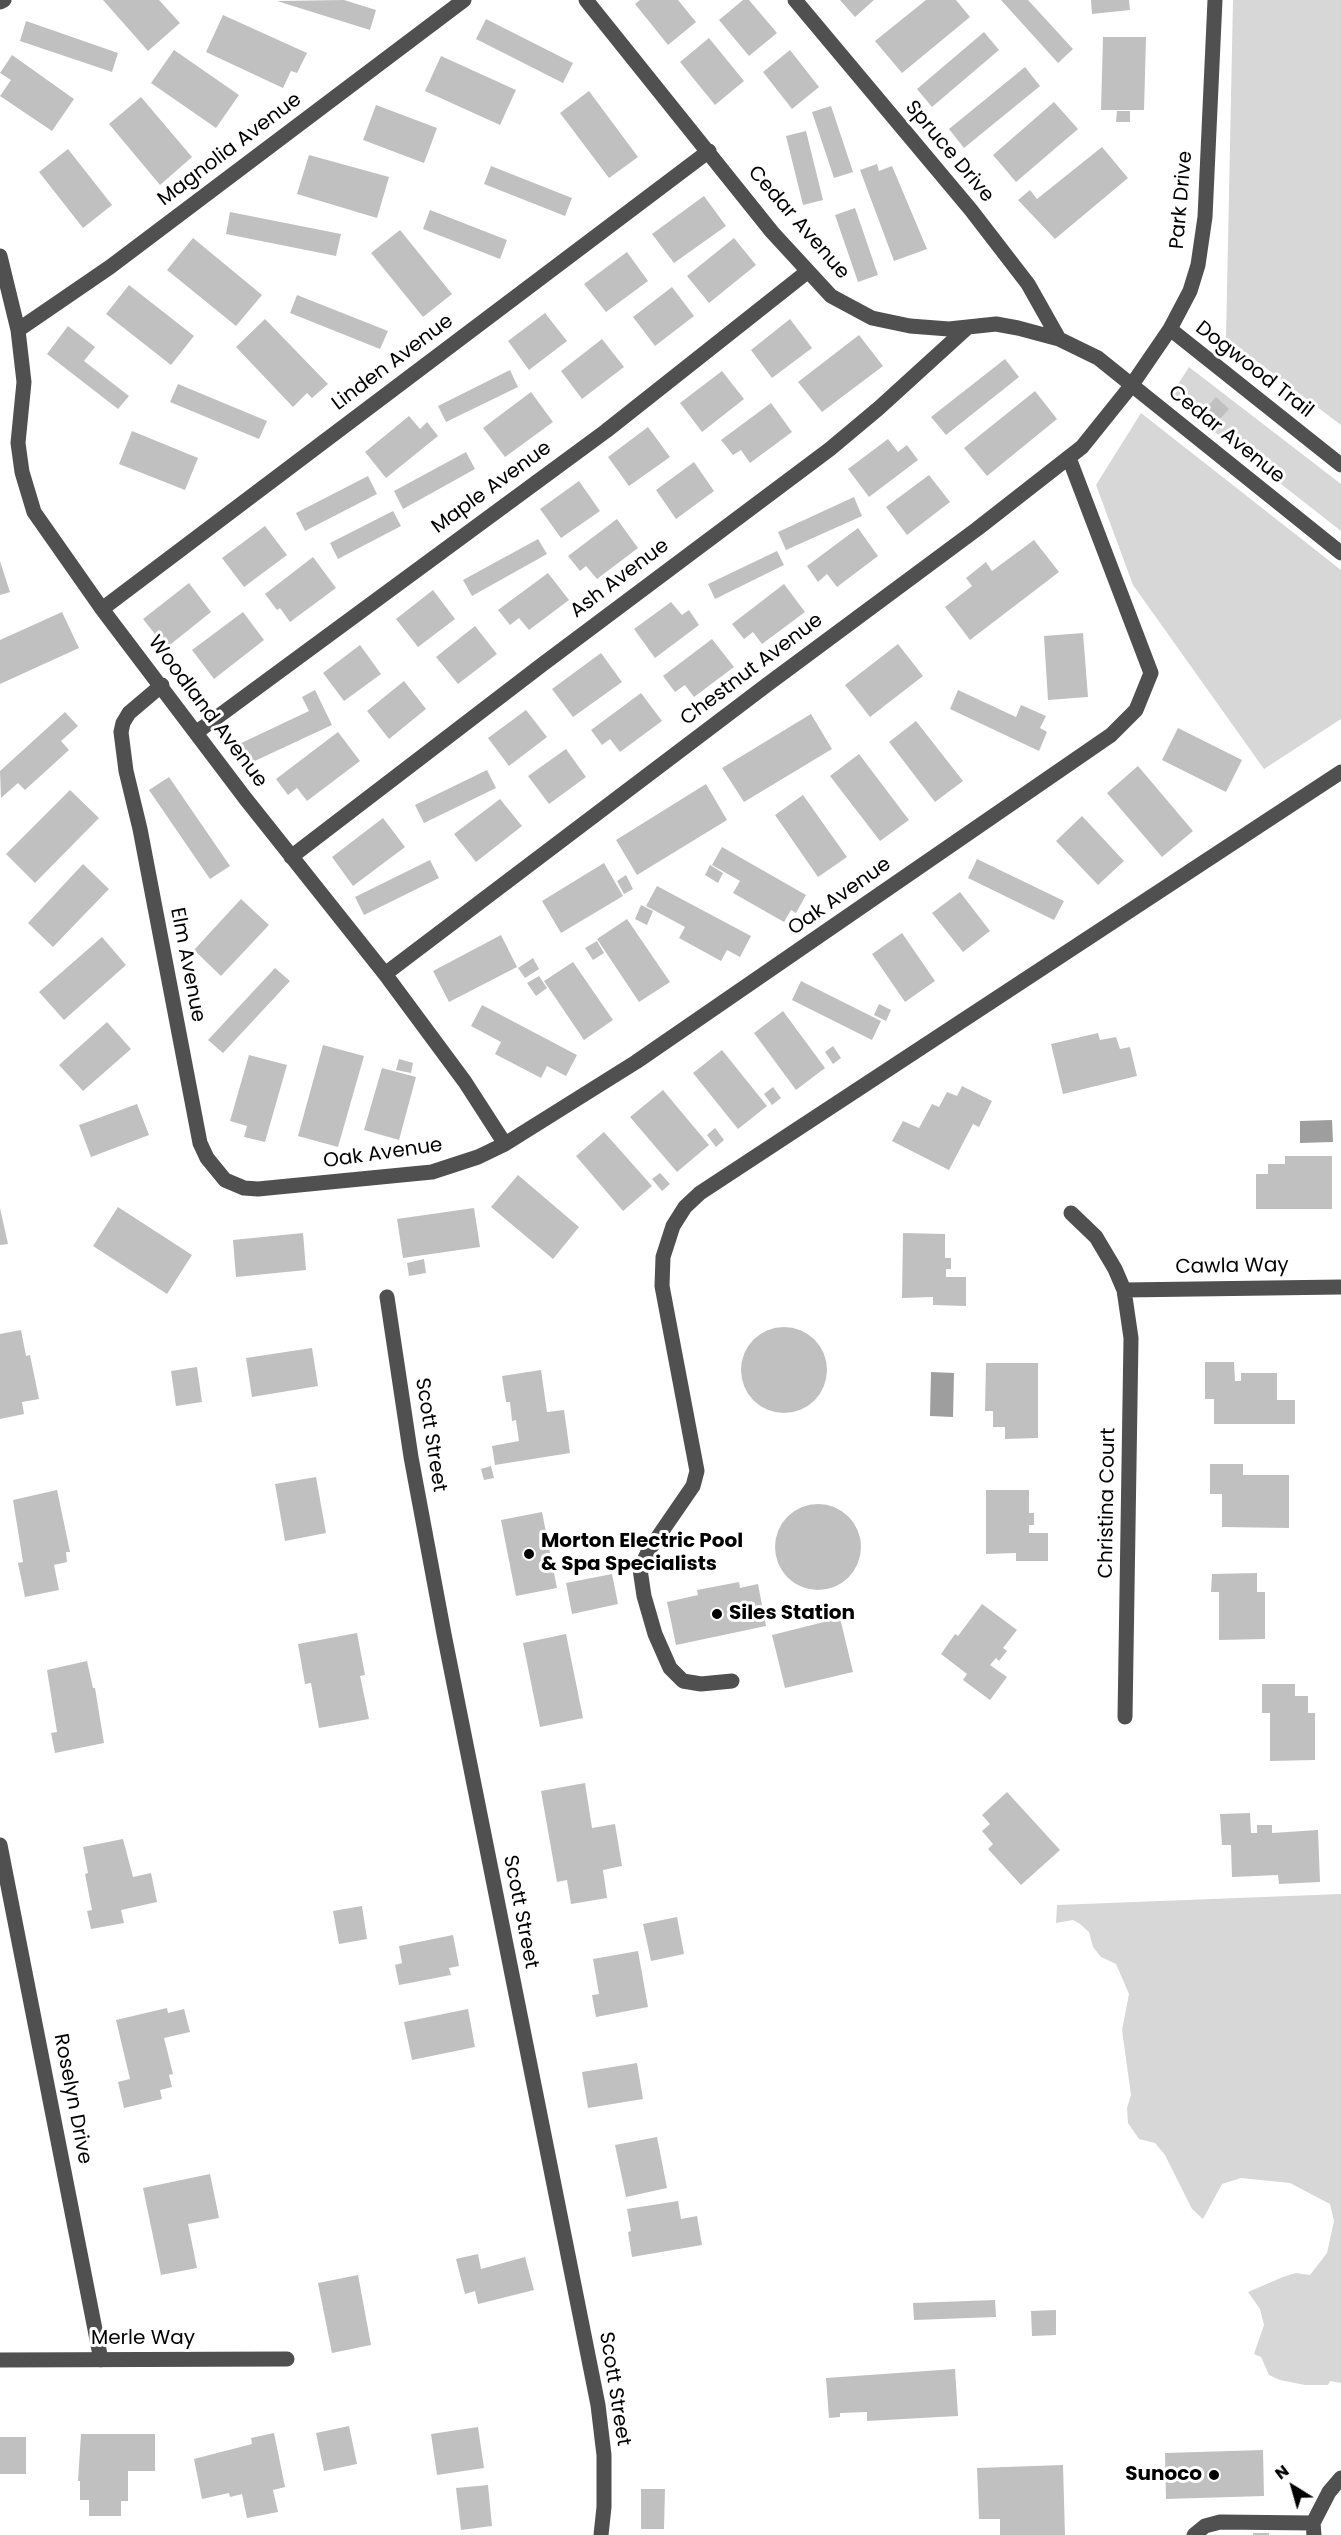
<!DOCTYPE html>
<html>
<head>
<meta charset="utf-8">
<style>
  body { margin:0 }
  #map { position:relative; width:1341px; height:2535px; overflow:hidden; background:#fff; font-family:Poppins,sans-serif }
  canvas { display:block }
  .north { position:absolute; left:1263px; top:2457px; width:60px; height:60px; -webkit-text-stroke:4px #fff; paint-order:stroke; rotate:323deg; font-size:16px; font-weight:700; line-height:24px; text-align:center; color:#000 }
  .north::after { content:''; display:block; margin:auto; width:21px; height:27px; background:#000; clip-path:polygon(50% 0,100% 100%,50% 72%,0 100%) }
</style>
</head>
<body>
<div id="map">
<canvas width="1341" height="2535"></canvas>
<div class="north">N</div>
</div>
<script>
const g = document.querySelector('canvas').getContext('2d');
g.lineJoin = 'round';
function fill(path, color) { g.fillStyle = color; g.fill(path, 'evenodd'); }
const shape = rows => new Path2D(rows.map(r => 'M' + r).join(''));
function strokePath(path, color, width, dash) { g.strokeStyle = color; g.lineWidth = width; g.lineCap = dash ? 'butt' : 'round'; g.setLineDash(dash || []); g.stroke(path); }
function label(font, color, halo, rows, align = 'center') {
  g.font = font + ' Poppins,sans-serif'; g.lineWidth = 6; g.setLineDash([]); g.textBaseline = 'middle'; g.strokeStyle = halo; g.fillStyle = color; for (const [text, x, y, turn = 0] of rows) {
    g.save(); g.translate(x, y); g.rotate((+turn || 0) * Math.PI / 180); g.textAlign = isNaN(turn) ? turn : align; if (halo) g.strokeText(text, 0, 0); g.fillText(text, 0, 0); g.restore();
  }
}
fill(shape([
  [1233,0,1341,0,1341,425,1226,338],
  [1189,367,1341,484,1341,531,1170,397],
  [1141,413,1341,570,1341,719,1264,769,1133,585,1096,485],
  [1341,1894,1341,2383,1330,2381,1328,2385,1305,2385,1280,2380,1269,2375,1261,2357,1254,2354,1264,2325,1260,2309,1248,2292,1283,2277,1296,2273,1310,2275,1327,2253,1334,2221,1330,2204,1290,2183,1241,2178,1222,2184,1203,2219,1192,2209,1165,2155,1155,2143,1139,2139,1128,2123,1127,2108,1131,2095,1122,2030,1129,1994,1116,1964,1101,1957,1093,1947,1089,1932,1080,1924,1073,1920,1056,1923,1057,1905]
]), '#d7d7d7');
fill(shape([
  [1332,1120,1333,1142,1300,1143,1300,1121],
  [931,1372,954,1373,953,1417,930,1416]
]), '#9e9e9e');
fill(shape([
  [103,0,159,0,180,23,148,51],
  [344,0,376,10,370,30,277,1],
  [640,0,678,0,696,22,668,45,635,4],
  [743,0,749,0,777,33,749,56,719,20],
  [840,0,874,0,855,17],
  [926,0,956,0,970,17,902,73,875,41],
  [1001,0,1028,0,1073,49,1058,63],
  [1091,0,1129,0,1130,10,1092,14],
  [223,15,307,53,297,73,291,71,283,88,206,52],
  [486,19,573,63,563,83,476,39],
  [26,21,118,53,112,72,20,41],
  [984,32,999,50,932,107,917,89],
  [1103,37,1146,37,1144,110,1101,110],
  [709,38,744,81,715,105,680,62],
  [174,50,239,95,216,128,151,83],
  [790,50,819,87,792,109,763,72],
  [12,55,74,99,52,131,0,96,11,80,0,73],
  [441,56,516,90,500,125,425,91],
  [1025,67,1040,86,964,148,949,129],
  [589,91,638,157,609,178,560,113],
  [141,97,192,157,160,185,109,124],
  [1054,102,1078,129,1016,182,993,155],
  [376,105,437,128,424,163,363,140],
  [831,106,853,172,834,178,812,112],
  [1117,111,1130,111,1130,122,1116,122],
  [806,131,823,200,803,205,786,136],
  [1102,147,1128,178,1055,239,1018,200,1030,190,1037,199],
  [68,149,112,205,83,228,39,172],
  [309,155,389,177,377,218,297,194],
  [877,164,879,171,892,166,927,249,894,261,860,170],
  [491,166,572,198,565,216,484,184],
  [704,196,726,226,674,263,652,234],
  [855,208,878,275,858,282,835,215],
  [430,210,507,240,500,259,423,229],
  [230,212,341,234,336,256,226,234],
  [400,230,452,294,423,317,371,253],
  [193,238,262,295,236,326,167,270],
  [734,238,756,265,709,303,687,276],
  [627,252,648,281,606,312,584,284],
  [129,285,194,336,171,365,106,314],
  [672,287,694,316,655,346,633,317],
  [297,295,388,331,380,349,290,313],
  [545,313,567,341,529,370,508,341],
  [265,319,328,384,312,398,307,393,293,407,236,347],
  [790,319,812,348,772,378,751,350],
  [68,326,95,347,84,361,129,396,118,409,47,354],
  [859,335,883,366,822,412,798,382],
  [602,339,624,367,582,399,561,371],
  [1005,359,1019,377,946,435,931,417],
  [510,370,518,387,446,422,438,406],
  [722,371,744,399,702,432,680,403],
  [178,384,267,421,259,439,170,402],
  [1035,391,1057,419,987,476,964,448],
  [531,392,553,422,505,457,483,428],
  [1216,397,1229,409,1211,429,1198,417],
  [771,403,792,432,750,463,741,450,733,455,721,440],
  [409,416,420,429,427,422,438,436,386,478,365,452],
  [648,427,670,457,629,486,608,457],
  [132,431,198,458,185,490,119,464],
  [888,439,898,452,907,445,918,460,869,497,848,469],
  [466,452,475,469,403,509,394,491],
  [694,462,714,491,676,519,656,490],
  [929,475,950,502,907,535,886,507],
  [368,476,377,494,305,531,296,513],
  [579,481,600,511,561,538,540,509],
  [854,497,862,516,786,550,778,532],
  [393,511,401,526,338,559,330,543],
  [617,519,638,548,597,579,586,566,580,571,568,556],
  [265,526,287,555,244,587,222,558],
  [858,528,878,556,837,587,827,574,818,582,807,566],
  [538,539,547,554,472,596,463,580],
  [1034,540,1059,572,970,640,945,607,972,586,966,578,986,562,992,571],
  [777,551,784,565,715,599,708,584],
  [313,557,336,588,290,622,280,608,277,610,265,594],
  [0,561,10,592,0,595],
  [548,573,569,600,529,630,519,618,510,625,498,610],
  [189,583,211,612,166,648,143,619],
  [784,584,805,612,762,644,753,632,744,639,732,624],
  [433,590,455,619,418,647,396,619],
  [671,602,682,615,689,610,699,625,655,658,634,629],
  [62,612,79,648,0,684,0,640],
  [243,612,264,640,214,679,192,650],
  [475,626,497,654,458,684,436,657],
  [1083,633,1088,697,1048,700,1044,636],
  [712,639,734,667,694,697,685,685,675,692,663,676],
  [898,644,923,676,870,717,845,685],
  [360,645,381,674,344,701,323,673],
  [601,653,622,682,573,717,552,689],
  [404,681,426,709,389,739,367,711],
  [315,690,332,725,244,766,235,746,309,711,302,697],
  [958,690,1016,717,1021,705,1046,716,1040,728,1047,732,1039,751,950,709],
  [641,693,662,721,620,752,610,739,602,745,591,730],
  [526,710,547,737,509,766,488,738],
  [65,712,78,726,61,741,69,750,25,790,18,783,1,798,0,771],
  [811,714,832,749,744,802,722,768],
  [916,721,963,781,935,802,889,742],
  [1178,728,1242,760,1226,792,1162,760],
  [338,732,360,761,307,801,297,788,288,795,276,779],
  [566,749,586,777,549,804,528,776],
  [859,754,909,820,880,841,830,776],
  [1138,766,1193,831,1162,857,1107,793],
  [487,770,496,788,424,823,415,805],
  [169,777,230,866,210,879,149,790],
  [706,784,727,820,637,875,616,840],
  [70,790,99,818,35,883,6,854],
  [803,795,847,857,818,877,775,815],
  [500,799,522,826,476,862,454,834],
  [1082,816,1124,861,1098,885,1056,841],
  [383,818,405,847,353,886,332,857],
  [722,847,806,895,796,913,791,910,784,922,733,893,740,881,712,865],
  [977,859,1064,901,1054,920,968,878],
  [430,860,439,878,364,915,355,897],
  [604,863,623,896,561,933,542,901],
  [83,864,109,889,53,947,28,923],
  [710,865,723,873,718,883,705,875],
  [626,875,633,889,624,894,617,881],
  [657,886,751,936,740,957,727,950,721,961,679,938,685,927,646,906],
  [960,892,990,931,963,952,932,913],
  [241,899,269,925,221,976,194,950],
  [641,905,653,911,647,925,635,919],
  [627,919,670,982,639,1002,597,939],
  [902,933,935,981,905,1002,872,954],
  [501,935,517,967,449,1002,433,971],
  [102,937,126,965,64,1020,39,992],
  [597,941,604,953,593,960,585,948],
  [533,958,539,969,525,978,518,968],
  [573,962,613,1020,584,1040,544,981],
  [275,968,290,981,223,1053,208,1040],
  [539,976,547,988,536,996,527,983],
  [801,981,881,1021,872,1040,792,1000],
  [879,1004,891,1010,886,1021,874,1015],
  [482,1005,577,1055,566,1076,547,1066,541,1078,495,1054,501,1042,471,1026],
  [783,1011,825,1068,796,1090,754,1033],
  [107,1022,131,1049,83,1091,59,1065],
  [1098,1033,1100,1040,1116,1037,1120,1049,1130,1047,1137,1076,1063,1094,1051,1044],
  [323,1045,364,1056,338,1147,298,1136],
  [833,1046,841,1058,833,1064,825,1052],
  [722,1050,767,1106,738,1129,693,1073],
  [249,1055,287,1065,265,1142,244,1137,247,1126,230,1121],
  [399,1059,413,1063,411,1073,396,1070],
  [382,1068,416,1077,399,1140,364,1130],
  [962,1086,992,1101,979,1127,973,1124,949,1170,892,1141,903,1121,919,1128,932,1104,939,1107,947,1092,957,1096],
  [773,1087,781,1098,772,1105,764,1094],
  [663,1090,709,1145,677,1172,630,1117],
  [137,1104,149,1135,91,1157,79,1125],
  [715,1128,724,1140,716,1147,707,1135],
  [604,1132,652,1186,623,1211,576,1156],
  [1285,1156,1332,1156,1332,1209,1256,1209,1256,1174,1268,1174,1268,1164,1285,1164],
  [660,1173,670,1184,662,1191,652,1179],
  [518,1175,579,1227,553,1259,491,1207],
  [118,1207,192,1255,167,1294,93,1246],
  [0,1208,8,1244,0,1245],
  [474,1208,480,1247,403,1258,397,1219],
  [303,1233,306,1270,236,1277,233,1240],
  [903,1233,945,1234,945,1258,951,1258,951,1269,946,1269,946,1277,966,1277,966,1306,933,1305,933,1297,902,1298],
  [424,1259,426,1273,409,1276,407,1263],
  '741 1370a43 43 0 1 1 86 0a43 43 0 1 1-86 0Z',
  [21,1330,26,1356,30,1355,39,1399,22,1402,24,1414,0,1419,0,1334],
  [312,1348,318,1386,252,1397,246,1358],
  [1205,1362,1234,1362,1235,1381,1241,1381,1241,1373,1277,1373,1277,1400,1295,1400,1295,1424,1214,1424,1214,1399,1205,1399],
  [986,1363,1038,1363,1038,1438,1005,1439,1005,1427,993,1427,993,1411,985,1411],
  [197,1367,202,1402,176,1406,171,1371],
  [541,1370,547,1412,564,1410,570,1453,495,1465,492,1446,519,1441,516,1420,512,1421,510,1402,506,1402,502,1376],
  [1210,1464,1243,1464,1243,1475,1289,1475,1289,1528,1222,1527,1222,1494,1210,1494],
  [491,1466,494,1478,484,1480,481,1469],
  [316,1477,326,1533,285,1541,275,1484],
  [57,1490,70,1552,66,1552,67,1562,54,1565,59,1590,25,1597,18,1563,23,1562,13,1500],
  [986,1490,1029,1490,1029,1513,1034,1513,1034,1525,1029,1525,1029,1533,1048,1533,1048,1561,1016,1561,1016,1553,986,1554],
  '775 1547a43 43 0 1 1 86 0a43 43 0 1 1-86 0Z',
  [542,1512,557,1588,516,1596,501,1520],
  [1257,1573,1257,1592,1265,1592,1265,1639,1219,1640,1219,1592,1211,1592,1212,1574],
  [612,1574,618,1604,572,1614,566,1583],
  [739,1582,740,1588,758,1584,766,1626,676,1645,667,1602,698,1595,697,1590],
  [982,1604,1017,1630,1003,1648,1007,1651,999,1661,996,1658,990,1665,1007,1677,990,1700,963,1680,967,1674,941,1654,955,1634,958,1636],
  [840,1618,853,1672,785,1688,772,1635],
  [357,1633,365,1675,360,1676,369,1719,319,1728,311,1683,305,1684,298,1644],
  [566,1634,583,1718,540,1727,523,1643],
  [87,1661,93,1688,95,1688,104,1743,55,1753,51,1733,57,1732,47,1670],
  [1262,1684,1295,1684,1295,1696,1308,1696,1308,1713,1315,1713,1315,1760,1270,1761,1270,1713,1262,1713],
  [585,1783,592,1828,615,1824,622,1866,603,1870,607,1898,571,1904,567,1880,557,1882,541,1791],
  [1007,1792,1060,1850,1021,1885,988,1849,993,1844,982,1831,990,1824,982,1815],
  [1250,1813,1251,1833,1257,1833,1257,1825,1272,1825,1272,1833,1318,1830,1320,1882,1279,1884,1278,1875,1232,1877,1231,1845,1222,1845,1220,1814],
  [123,1839,133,1877,151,1873,157,1902,121,1910,124,1923,91,1929,87,1911,92,1910,85,1874,88,1873,83,1847],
  [362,1906,367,1939,339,1944,333,1911],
  [677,1917,684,1954,651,1961,643,1924],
  [453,1935,459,1966,449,1968,451,1975,399,1985,395,1965,402,1963,399,1946],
  [638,1951,648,2007,596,2017,592,1995,599,1994,593,1959],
  [167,2008,168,2013,184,2009,190,2032,164,2038,173,2074,169,2075,172,2087,160,2090,162,2099,124,2108,118,2082,130,2079,116,2020],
  [468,2009,475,2047,412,2060,404,2022],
  [637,2063,643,2099,588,2108,582,2072],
  [657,2137,667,2188,626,2197,615,2145],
  [210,2174,219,2218,188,2224,197,2268,161,2275,143,2188],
  [678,2201,681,2219,697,2216,702,2245,632,2257,628,2232,631,2231,627,2209],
  [478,2254,481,2269,525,2257,534,2290,478,2304,475,2291,465,2294,456,2259],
  [358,2275,371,2345,332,2353,318,2283],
  [995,2300,996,2317,914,2320,913,2303],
  [1056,2310,1056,2335,1032,2336,1031,2311],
  [955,2369,958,2416,867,2421,867,2412,840,2413,840,2417,829,2418,826,2378],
  [349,2426,357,2464,324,2471,316,2433],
  [478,2427,484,2468,437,2475,431,2434],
  [274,2433,285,2487,273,2490,278,2512,247,2518,242,2494,230,2497,229,2493,202,2499,194,2459,252,2444,251,2438],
  [81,2434,155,2434,155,2471,128,2471,128,2501,121,2501,121,2516,89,2516,89,2500,80,2500,80,2481,78,2481],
  [0,2437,26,2437,26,2474,0,2474],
  [1263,2450,1264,2496,1166,2499,1165,2453],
  [1063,2465,1065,2535,1000,2535,1000,2519,979,2519,977,2468],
  [488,2485,492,2526,461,2530,456,2488],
  [641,2489,665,2489,664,2529,641,2529],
  [1253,2533,1269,2533,1269,2535,1253,2535]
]), '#c0c0c0');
strokePath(shape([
  [586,0,772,232,831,296,872,318,910,326,949,329,996,324,1018,328,1059,339,1098,358,1341,553],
  [795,0,971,210,1028,284,1059,339],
  [0,2,4,0],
  [0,256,18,330,24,382,18,443,22,472,34,512,102,609,245,798,385,974,465,1082,505,1144],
  [1170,329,1341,465],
  [18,330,110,267,464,0],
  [102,609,709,151],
  [162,685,129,713,123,723,121,732,126,771,140,829,200,1143,207,1158,225,1180,244,1188,258,1189,432,1172,478,1157,505,1144,636,1062,1111,735,1136,710,1151,673,1069,458],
  [197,732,606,431,807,272],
  [291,857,543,664,830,449,879,408,968,327],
  [385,974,768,684,977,529,1082,447,1131,386,1170,329,1190,291,1198,265,1205,217,1215,0],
  [1071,1213,1096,1237,1115,1269,1124,1290,1131,1338,1125,1717],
  [1124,1290,1341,1287],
  [387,1297,411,1457,444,1634,598,2405,604,2455,604,2507,601,2535],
  [732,1681,701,1684,683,1681,670,1668,655,1634,644,1596,640,1569,649,1550,693,1486,697,1471,662,1286,663,1257,673,1226,685,1207,700,1193,1341,772],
  [0,1845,101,2360],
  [0,2360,287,2359],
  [1194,2535,1205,2526,1220,2522,1313,2523],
  [1314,2535,1313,2523,1329,2492,1341,2478]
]), '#505050', 15);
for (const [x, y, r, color] of [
  [529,1554,6,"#000"],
  [717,1614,6,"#000"],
  [1214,2475,6,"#000"]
]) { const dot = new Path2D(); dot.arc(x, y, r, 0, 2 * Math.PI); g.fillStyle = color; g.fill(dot); strokePath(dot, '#fff', 2); }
label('20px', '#000', '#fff', [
  ["Magnolia Avenue",230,150,-37],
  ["Spruce Drive",949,152,50],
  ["Park Drive",1182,200,-85],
  ["Cedar Avenue",798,223,49],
  ["Linden Avenue",393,363,-37],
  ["Dogwood Trail",1254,370,38],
  ["Cedar Avenue",1226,435,39],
  ["Maple Avenue",492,488,-36],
  ["Ash Avenue",620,579,-37],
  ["Chestnut Avenue",752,670,-37],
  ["Woodland Avenue",207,712,53],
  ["Oak Avenue",840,897,-35],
  ["Elm Avenue",187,965,79],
  ["Oak Avenue",383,1154,-8],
  ["Cawla Way",1232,1267,-1],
  ["Scott Street",430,1435,81],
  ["Christina Court",1108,1503,-89],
  ["Scott Street",520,1912,79],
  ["Roselyn Drive",72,2099,79],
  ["Merle Way",143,2339],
  ["Scott Street",614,2389,81]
]);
label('bold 20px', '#000', '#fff', [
  ["Morton Electric Pool",541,1542],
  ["& Spa Specialists",541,1565],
  ["Siles Station",729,1614],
  ["Sunoco",1202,2475,"right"]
], 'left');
</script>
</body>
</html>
